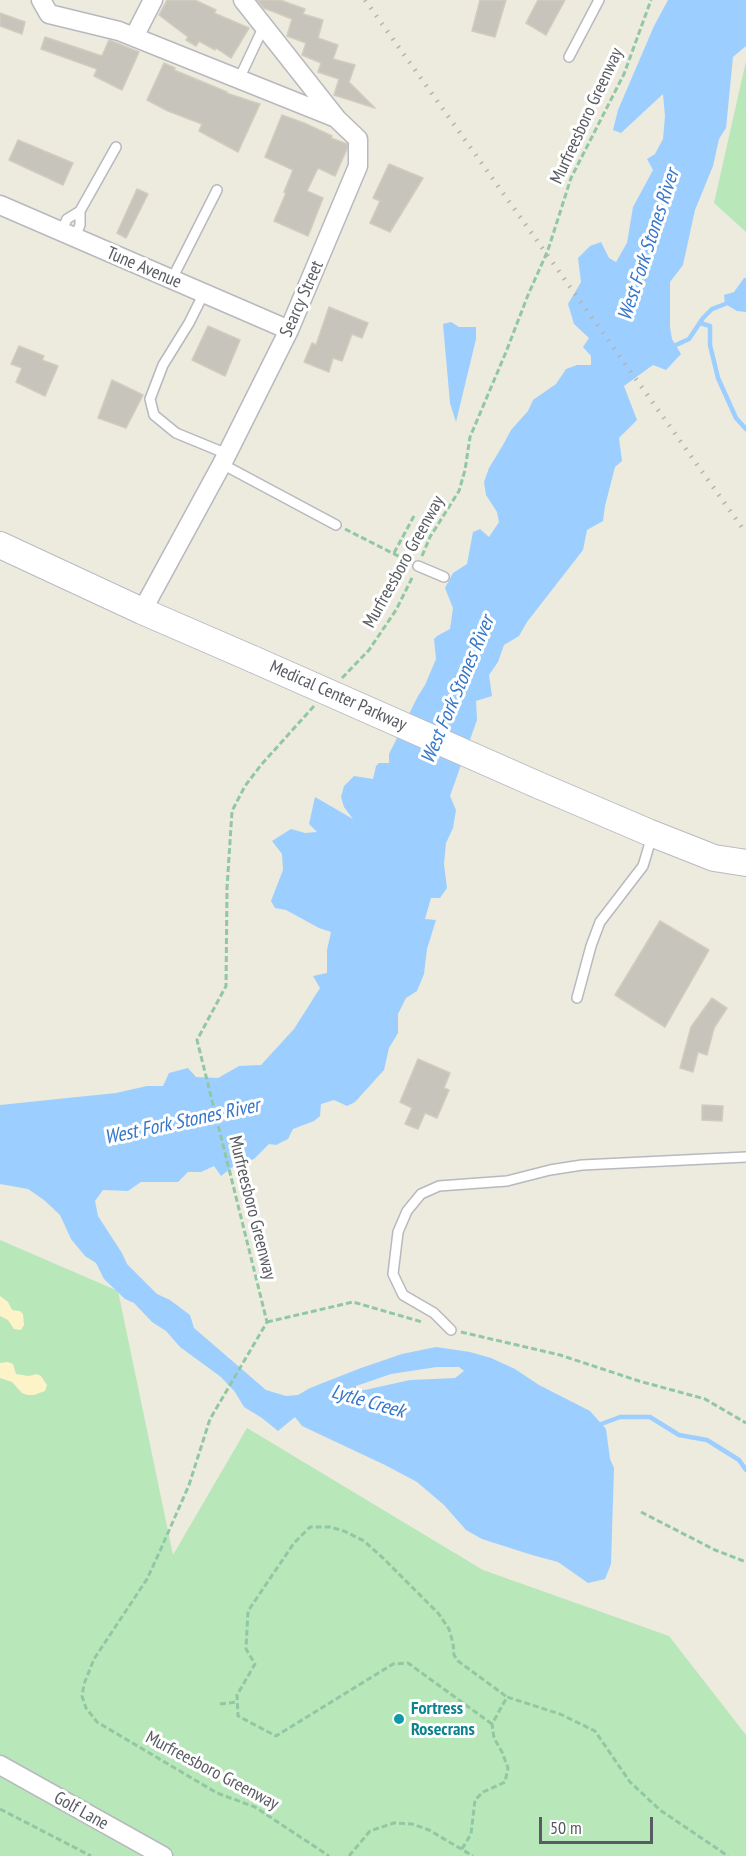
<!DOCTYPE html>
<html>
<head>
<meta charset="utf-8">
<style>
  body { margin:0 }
  #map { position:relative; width:746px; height:1856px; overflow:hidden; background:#edeade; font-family:"PT Sans Narrow",sans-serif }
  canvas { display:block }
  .scale { position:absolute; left:539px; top:1817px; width:114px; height:27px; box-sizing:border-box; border:3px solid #585b61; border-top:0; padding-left:8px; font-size:18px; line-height:21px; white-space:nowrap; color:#585b61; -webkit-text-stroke:4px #fff; paint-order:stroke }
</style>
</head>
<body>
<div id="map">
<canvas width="746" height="1856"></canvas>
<div class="scale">50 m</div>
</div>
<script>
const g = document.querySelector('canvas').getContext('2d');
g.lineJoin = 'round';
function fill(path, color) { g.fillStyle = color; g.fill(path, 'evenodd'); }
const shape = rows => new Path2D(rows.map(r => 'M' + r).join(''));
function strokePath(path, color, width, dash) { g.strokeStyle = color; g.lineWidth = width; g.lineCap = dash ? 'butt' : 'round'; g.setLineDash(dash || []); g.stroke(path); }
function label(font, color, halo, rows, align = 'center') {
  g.font = font + ' "PT Sans Narrow",sans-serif'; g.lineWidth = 6; g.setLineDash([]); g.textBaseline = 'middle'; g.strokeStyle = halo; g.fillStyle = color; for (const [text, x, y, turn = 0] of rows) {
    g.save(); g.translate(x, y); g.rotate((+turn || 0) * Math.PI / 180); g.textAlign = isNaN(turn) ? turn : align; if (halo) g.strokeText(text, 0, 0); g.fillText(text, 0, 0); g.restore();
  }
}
fill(shape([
  [746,61,746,232,714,203],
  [0,1240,118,1291,173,1555,247,1428,483,1570,669,1636,746,1735,746,1856,0,1856]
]), '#b8e7ba');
fill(shape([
  [0,1296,8,1302,12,1310,20,1311,23,1314,24,1325,21,1330,14,1329,8,1320,0,1316],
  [8,1362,13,1364,16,1374,29,1376,37,1374,41,1376,47,1385,45,1391,34,1395,27,1395,22,1393,12,1382,0,1378,0,1363]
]), '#fdf3c9');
fill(shape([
  [668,0,746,0,746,46,733,57,726,128,719,139,713,166,695,210,683,265,670,282,670,327,672,339,681,354,666,370,653,365,624,386,637,420,619,438,622,461,615,467,605,506,603,521,587,530,583,550,527,622,519,636,504,645,498,662,489,675,492,696,476,701,477,720,450,796,456,810,453,828,446,843,444,864,447,888,440,898,431,898,425,919,436,920,427,949,424,974,417,991,406,998,398,1014,398,1033,389,1048,384,1070,355,1102,347,1106,334,1100,321,1104,320,1116,314,1121,293,1129,288,1139,276,1145,269,1144,254,1159,235,1165,221,1176,214,1166,201,1172,188,1172,178,1182,141,1182,128,1191,103,1190,95,1201,98,1216,122,1253,127,1264,157,1294,170,1300,190,1315,194,1328,266,1390,286,1396,298,1395,310,1388,361,1368,402,1354,436,1347,470,1352,491,1358,515,1369,539,1385,590,1411,606,1429,610,1459,614,1468,611,1564,605,1579,588,1583,558,1562,532,1555,482,1539,466,1530,444,1505,417,1482,385,1465,302,1426,295,1417,278,1431,262,1418,244,1407,235,1392,221,1377,180,1347,166,1331,152,1322,134,1303,125,1299,104,1279,96,1263,85,1256,71,1239,60,1215,44,1200,28,1189,0,1184,0,1105,116,1093,147,1086,163,1086,169,1073,188,1068,196,1077,218,1078,239,1066,261,1065,294,1029,320,988,313,976,327,973,327,950,331,932,319,928,286,910,275,908,271,901,283,870,282,854,272,841,291,829,305,833,317,832,309,824,315,797,353,819,344,807,341,797,344,786,354,776,373,779,376,766,379,763,389,763,389,754,418,696,425,685,436,659,434,639,437,636,450,629,453,608,445,588,453,573,467,564,473,532,480,529,489,537,499,522,497,512,486,495,484,482,489,468,503,445,511,430,528,411,533,400,556,384,566,369,577,365,591,365,591,356,583,347,589,338,574,324,568,304,581,282,578,258,590,246,601,242,609,258,616,262,627,243,633,207,653,170,647,159,655,154,663,139,665,116,663,94,621,133,613,130,618,110,654,26],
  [437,1367,459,1367,464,1371,455,1378,410,1380,365,1390,356,1390,356,1386,391,1374],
  [744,278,746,278,746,312,737,311,725,304,724,295,734,292],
  [451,322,459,327,476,327,476,339,456,422,450,403,443,324]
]), '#9ccfff');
strokePath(shape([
  [700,323,710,326,710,345,718,378,736,418,746,429],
  [676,345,689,339,703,318,712,309,725,304],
  [596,1426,620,1417,650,1417,679,1435,707,1440,739,1460,746,1470]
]), '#9ccfff', 4.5);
const building = shape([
  [167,0,195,0,216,10,214,13,249,28,231,58,216,48,215,50,199,41,196,46,186,40,188,37,159,15,167,0],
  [257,0,280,0,305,9,303,14,323,20,318,38,338,45,333,59,355,65,349,82,375,108,334,95,339,79,318,72,321,63,302,55,306,43,287,36,292,19,264,8,257,0],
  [480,0,506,0,495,37,472,31,480,0],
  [538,0,565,0,546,35,526,23,538,0],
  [0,13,25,22,22,34,0,26,0,13],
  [45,37,102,56,109,40,139,52,122,90,94,76,97,69,41,49,45,37],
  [164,63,175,68,174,70,227,92,226,93,260,104,238,152,199,131,202,124,168,111,147,100,164,63],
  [282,115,304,123,332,136,331,138,347,144,347,149,335,176,318,168,307,191,323,198,308,236,274,221,286,193,284,192,293,170,265,157,282,115],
  [18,140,73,163,63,185,9,160,18,140],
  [389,164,423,178,390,232,370,223,380,201,373,198,389,164],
  [137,189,148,194,126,238,117,233,137,189],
  [329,307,368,323,362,338,352,334,342,361,333,358,329,372,304,362,312,343,316,345,329,307],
  [208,326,240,340,225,376,192,360,208,326],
  [19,346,44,356,42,360,58,366,45,396,16,382,22,368,11,364,19,346],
  [112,380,143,395,126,428,98,418,112,380],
  [660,921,709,950,665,1027,615,995,660,921],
  [712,998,727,1008,714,1028,707,1055,698,1052,693,1072,680,1068,691,1027,712,998],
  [418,1059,450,1073,444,1088,449,1090,437,1118,425,1113,418,1129,405,1124,412,1108,400,1102,418,1059],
  [702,1105,723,1106,722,1121,702,1120,702,1105]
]);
fill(building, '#c7c4bc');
strokePath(building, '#d1ccbd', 1.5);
const service = shape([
  [569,57,599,0],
  [239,79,264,26],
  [80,211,116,147],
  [61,232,67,219,80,211,80,225,75,237],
  [172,279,217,190],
  [204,293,189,323,163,365,150,399,154,415,176,433,227,454],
  [222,464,336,525],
  [418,566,444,577],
  [577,998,591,946,600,922,643,866,652,836],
  [451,1330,434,1313,403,1295,393,1274,398,1232,407,1211,421,1194,439,1186,507,1181,550,1170,582,1165,746,1157]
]);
const minor = shape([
  [41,0,49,14,119,31,336,118],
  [134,37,153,0],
  [0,205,289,330],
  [142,611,222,464,289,330,358,166,358,139,337,119,243,0],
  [0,1765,163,1856]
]);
const secondary = shape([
  [0,545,142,611,255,660],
  [538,785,648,832,714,858,746,863]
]);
strokePath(service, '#b7b9bf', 12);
strokePath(minor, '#b7b9bf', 21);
strokePath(secondary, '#b8bbc2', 28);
strokePath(shape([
  [345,529,408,561],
  [394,553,414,516],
  [422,556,430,537,459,491,465,470,470,437,506,352,528,295,548,250,571,178,624,74,651,0],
  [342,678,369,650,396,610,413,576],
  [314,706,261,765,245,786,232,811,227,888,226,986,197,1040,267,1322,210,1419,189,1485,160,1551,147,1579,94,1659,84,1684,82,1696,86,1708,97,1722,217,1793,255,1807,329,1856],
  [267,1322,353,1302,422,1322],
  [461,1332,560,1355,639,1381,705,1399,746,1423],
  [641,1512,715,1550,746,1562],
  [220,1704,237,1702],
  [492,1724,408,1663,393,1664,276,1736,238,1716,237,1695,255,1664,246,1649,248,1611,294,1543,310,1527,330,1527,344,1531,364,1541,384,1559,438,1613,449,1629,453,1643,454,1655,458,1661,507,1697],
  [0,1809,91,1856],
  [462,1849,471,1834,475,1800,483,1792,505,1782,508,1768,502,1752,494,1738,492,1724,507,1697,560,1714,595,1731,630,1782,660,1810,728,1856],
  [349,1856,370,1831,394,1823,412,1824,429,1830,473,1856]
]), '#91c8a3', 3, [6, 3]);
strokePath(service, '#fff', 9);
strokePath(minor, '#fff', 18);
strokePath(secondary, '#fff', 26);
strokePath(shape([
  [365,0,746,533]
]), '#b3b4b4', 4.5, [1.5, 8]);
const secondaryBridge = shape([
  [255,660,538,785]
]);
strokePath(secondaryBridge, '#b8bbc2', 28, []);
strokePath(secondaryBridge, '#fff', 26);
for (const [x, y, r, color] of [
  [399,1719,6,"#0f9aa8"]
]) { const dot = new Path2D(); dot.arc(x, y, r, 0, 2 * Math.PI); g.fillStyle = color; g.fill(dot); strokePath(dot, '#fff', 2); }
label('18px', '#585b61', '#fff', [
  ["Murfreesboro Greenway",587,116,-65],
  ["Tune Avenue",144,268,23],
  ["Searcy Street",302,299,-66],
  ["Murfreesboro Greenway",404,562,-61],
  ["Medical Center Parkway",338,696,24],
  ["Murfreesboro Greenway",252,1208,76],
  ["Murfreesboro Greenway",212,1771,28],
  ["Golf Lane",81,1811,29]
]);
label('bold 18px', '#0d838f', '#fff', [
  ["Fortress",411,1709],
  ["Rosecrans",411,1730]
], 'left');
label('italic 20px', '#3677ca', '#fff', [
  ["West Fork Stones River",649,245,-72],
  ["West Fork Stones River",458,690,-67],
  ["West Fork Stones River",182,1122,-12],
  ["Lytle Creek",368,1402,16]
]);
</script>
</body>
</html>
